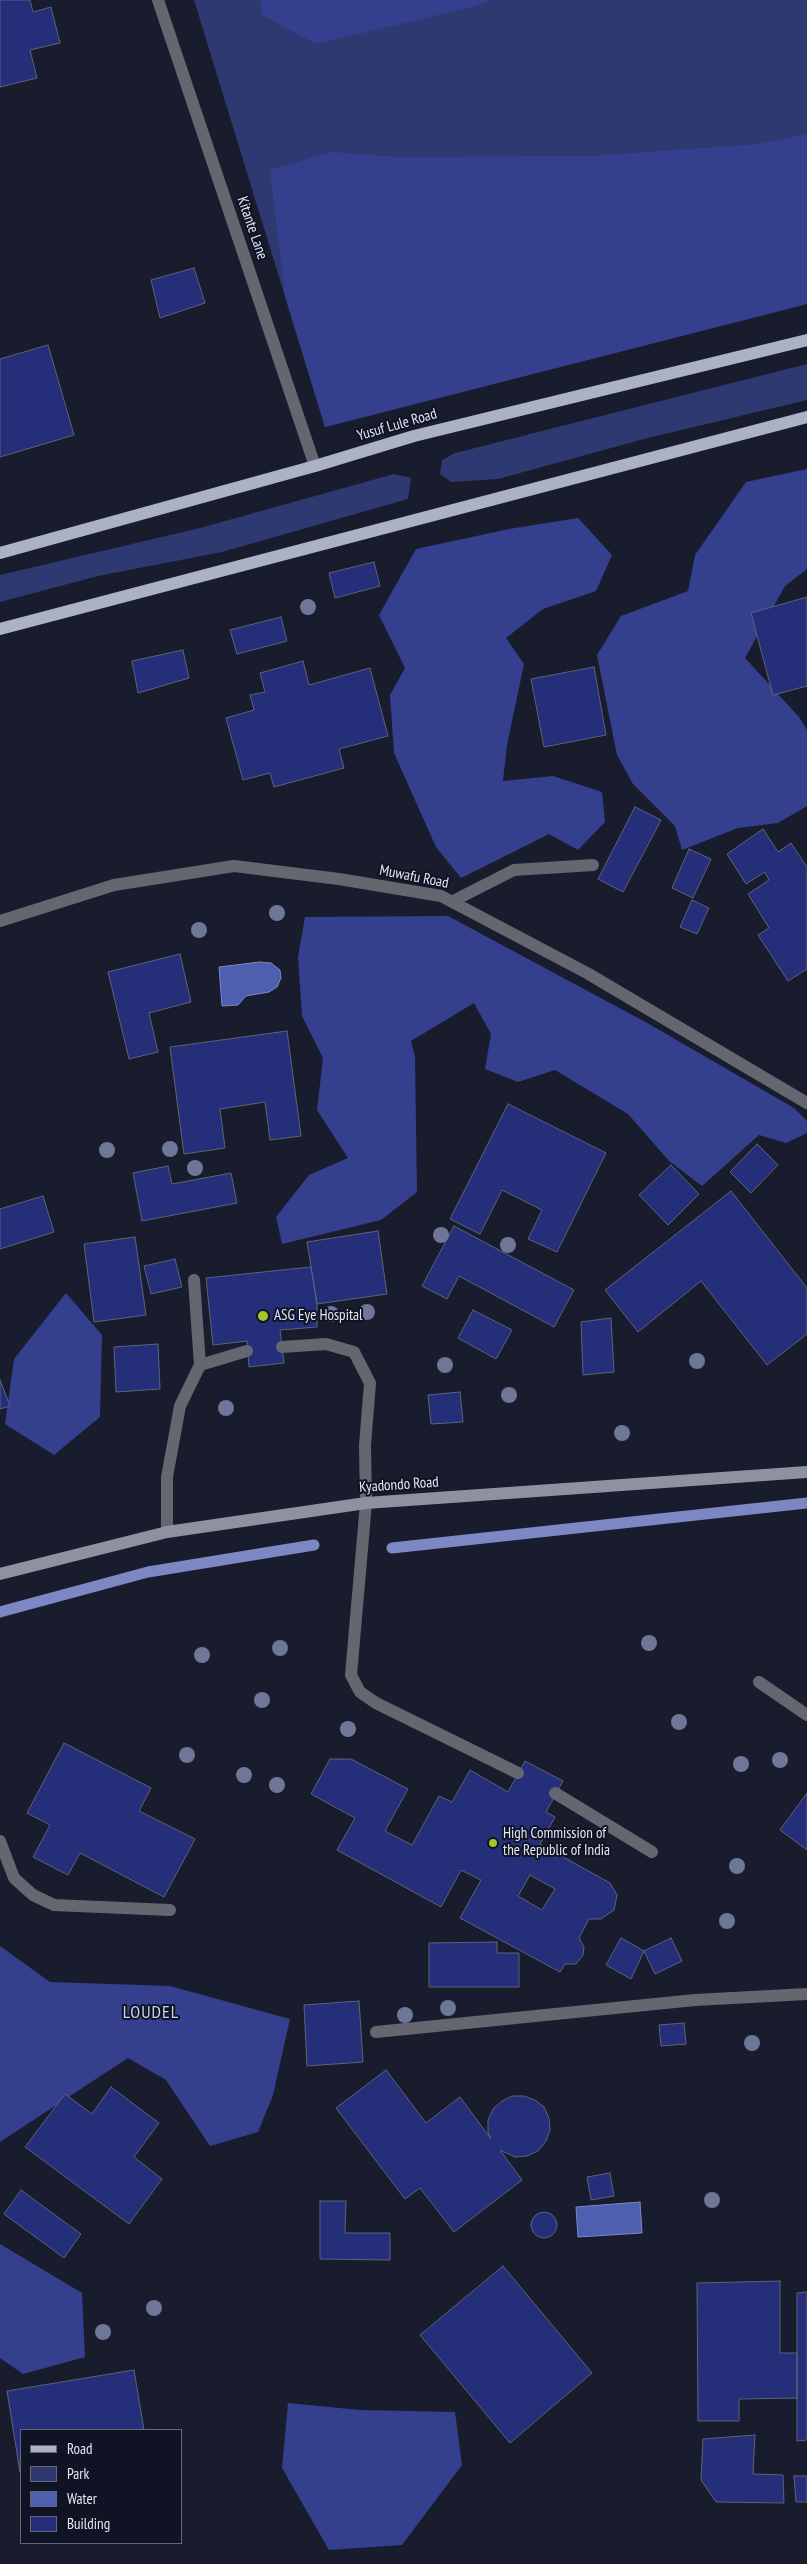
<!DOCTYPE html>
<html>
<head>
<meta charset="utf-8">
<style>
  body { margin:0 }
  #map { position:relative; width:807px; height:2564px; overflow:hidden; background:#181c2d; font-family:"PT Sans Narrow",sans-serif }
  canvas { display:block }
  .legend { position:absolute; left:20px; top:2429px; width:162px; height:115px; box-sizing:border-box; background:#0f1323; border:1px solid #646776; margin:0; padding:6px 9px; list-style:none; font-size:15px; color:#e3e6f3 }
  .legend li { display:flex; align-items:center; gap:10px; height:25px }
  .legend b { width:25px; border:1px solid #646776 }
</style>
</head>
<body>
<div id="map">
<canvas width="807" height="2564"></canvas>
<ul class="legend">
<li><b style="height:6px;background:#acb2c6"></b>Road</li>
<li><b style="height:14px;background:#2e3971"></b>Park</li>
<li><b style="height:14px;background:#4f5faf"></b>Water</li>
<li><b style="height:14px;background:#252e79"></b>Building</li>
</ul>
</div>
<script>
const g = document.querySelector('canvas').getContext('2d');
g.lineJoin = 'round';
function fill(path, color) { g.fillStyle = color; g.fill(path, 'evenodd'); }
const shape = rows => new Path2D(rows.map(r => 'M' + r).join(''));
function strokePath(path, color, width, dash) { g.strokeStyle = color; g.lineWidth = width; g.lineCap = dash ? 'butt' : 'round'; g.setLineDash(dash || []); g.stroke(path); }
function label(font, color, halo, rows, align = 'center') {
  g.font = font + ' "PT Sans Narrow",sans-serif'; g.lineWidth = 4; g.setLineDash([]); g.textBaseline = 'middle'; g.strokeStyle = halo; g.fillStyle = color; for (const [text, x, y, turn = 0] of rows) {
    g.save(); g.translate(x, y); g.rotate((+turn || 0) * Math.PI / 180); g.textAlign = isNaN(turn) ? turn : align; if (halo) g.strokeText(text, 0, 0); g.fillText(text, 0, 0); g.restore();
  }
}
fill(shape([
  [194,0,807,0,807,304,325,427],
  [807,364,807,400,644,439,498,479,451,482,440,474,442,460,455,453],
  [394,474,411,478,408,499,222,552,98,576,0,602,0,575,200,528]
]), '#2e3971');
fill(shape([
  [260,0,491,0,476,6,316,44,262,15],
  [807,134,807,304,325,427,285,296,270,170,332,152,396,157,593,156,759,144],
  [807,469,807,569,785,586,745,658,799,717,807,730,807,806,778,823,738,828,682,850,675,826,633,784,617,755,597,655,621,616,688,591,695,555,746,482],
  [578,518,612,555,596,591,543,609,506,638,524,664,507,745,503,781,553,776,602,792,605,822,578,850,549,834,461,878,436,847,394,753,390,695,405,668,379,615,416,549,509,529],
  [448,916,649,1024,794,1108,807,1121,807,1133,786,1143,759,1135,702,1186,669,1161,628,1114,555,1070,518,1082,485,1069,491,1034,474,1003,411,1041,415,1057,417,1192,381,1220,282,1244,276,1217,309,1175,348,1158,317,1110,323,1058,302,1016,298,957,305,917],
  [66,1293,102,1335,100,1417,54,1455,5,1424,14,1359],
  [0,1946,50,1982,170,1986,290,2019,273,2095,258,2132,210,2146,166,2080,128,2058,0,2142],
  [0,2244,82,2293,85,2357,23,2374,0,2358],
  [288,2403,360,2410,455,2412,462,2465,402,2545,329,2550,282,2468]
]), '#34408e');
const water = shape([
  [260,962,271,963,280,970,281,978,277,987,269,992,246,996,238,1005,222,1006,219,967,260,962],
  [640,2202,642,2233,578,2237,576,2207,640,2202]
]);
fill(water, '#4f5faf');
strokePath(water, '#7b88c3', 1);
strokePath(shape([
  [392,1548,807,1503],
  [0,1612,148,1572,314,1545]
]), '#7b88c3', 11);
const building = shape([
  [0,0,30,0,33,12,51,7,60,43,30,50,37,78,0,87,0,0],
  [194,268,205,303,160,318,151,280,194,268],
  [48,345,74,435,0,457,0,359,48,345],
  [374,562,380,586,335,598,329,573,374,562],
  [807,597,807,686,773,695,751,613,807,597],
  [281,617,287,641,237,654,230,630,281,617],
  [183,650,189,678,138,693,132,661,183,650],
  [303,661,309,685,370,668,388,736,339,749,344,768,274,787,270,773,243,780,226,718,254,710,250,695,265,692,260,673,303,661],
  [594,667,606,735,544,747,531,679,594,667],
  [635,807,661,820,623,892,598,879,635,807],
  [763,829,778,852,791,843,807,867,807,969,788,981,758,935,769,928,748,894,769,880,765,872,746,884,727,854,763,829],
  [689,849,711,859,693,898,672,888,689,849],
  [692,900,709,908,697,934,680,927,692,900],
  [180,954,191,1002,149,1013,158,1052,129,1059,108,972,180,954],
  [287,1031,301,1136,270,1140,265,1102,220,1109,225,1148,184,1154,170,1047,287,1031],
  [508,1104,606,1153,557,1252,528,1239,542,1210,502,1190,480,1234,450,1219,508,1104],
  [757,1144,778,1165,751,1193,730,1172,757,1144],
  [671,1165,699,1194,668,1225,639,1195,671,1165],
  [168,1166,172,1184,231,1173,237,1203,142,1221,133,1173,168,1166],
  [731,1191,807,1288,807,1334,767,1365,701,1281,638,1332,605,1290,731,1191],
  [43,1196,54,1232,0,1249,0,1209,43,1196],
  [454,1226,574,1290,554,1327,459,1276,447,1299,422,1286,454,1226],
  [378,1231,387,1294,317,1304,307,1242,378,1231],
  [135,1237,146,1315,94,1322,84,1244,135,1237],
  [175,1259,182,1287,151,1294,144,1266,175,1259],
  [311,1267,317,1304,317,1327,280,1330,284,1363,249,1367,247,1341,213,1345,206,1278,311,1267],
  [473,1310,512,1330,496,1359,458,1338,473,1310],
  [611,1318,614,1372,583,1375,581,1322,611,1318],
  [158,1344,160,1389,116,1392,114,1347,158,1344],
  [0,1380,10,1406,0,1409,0,1380],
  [460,1392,463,1422,431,1424,428,1395,460,1392],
  [64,1743,151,1788,139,1811,195,1839,164,1897,80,1853,68,1875,33,1857,50,1825,27,1813,64,1743],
  [330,1759,351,1759,408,1789,385,1831,412,1845,439,1796,452,1802,470,1770,508,1792,525,1761,563,1781,546,1812,555,1817,540,1844,610,1883,617,1895,614,1910,601,1919,589,1919,579,1938,584,1947,583,1955,576,1964,565,1964,560,1972,460,1918,481,1880,461,1870,441,1907,337,1850,355,1818,311,1794,330,1759],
  [530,1875,555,1889,542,1910,518,1896,530,1875],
  [807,1793,807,1850,780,1830,807,1793],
  [621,1938,644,1951,631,1979,606,1965,621,1938],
  [671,1938,682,1961,655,1974,644,1951,671,1938],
  [497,1942,497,1953,519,1953,519,1987,429,1987,429,1943,497,1942],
  [359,2001,363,2062,307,2066,304,2005,359,2001],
  [684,2023,686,2044,661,2046,659,2025,684,2023],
  [386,2070,426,2123,460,2097,491,2139,488,2132,488,2120,493,2109,502,2101,512,2096,524,2096,535,2100,544,2107,549,2118,550,2130,546,2141,538,2151,527,2156,515,2157,500,2150,522,2180,454,2232,420,2188,405,2199,336,2108,386,2070],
  [111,2087,159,2123,134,2157,162,2179,129,2224,25,2147,65,2094,92,2114,111,2087],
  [610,2173,614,2196,591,2200,587,2177,610,2173],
  [21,2190,81,2234,64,2258,4,2214,21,2190],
  [320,2201,346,2201,345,2233,390,2233,390,2260,320,2259,320,2201],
  '531 2225a13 13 0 1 1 26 0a13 13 0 1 1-26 0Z',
  [503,2266,592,2373,510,2443,420,2335,503,2266],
  [780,2281,780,2353,797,2353,797,2398,739,2399,739,2421,698,2421,697,2283,780,2281],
  [807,2292,807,2440,797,2441,797,2293,807,2292],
  [134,2370,144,2430,21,2430,20,2472,7,2391,134,2370],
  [755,2435,753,2474,783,2475,784,2503,716,2502,701,2480,703,2439,755,2435],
  [794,2476,807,2476,807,2502,796,2502,794,2476]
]);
fill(building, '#252e79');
strokePath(building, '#5d6378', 1);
strokePath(shape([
  [453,901,514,870,593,865],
  [194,1280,200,1365],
  [282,1347,326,1344,354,1352,370,1383,365,1445,366,1503,351,1675,360,1692,376,1703,518,1773],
  [167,1532,167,1477,180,1406,200,1365,247,1351],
  [759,1682,807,1715],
  [555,1793,652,1852],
  [0,1841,14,1878,33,1895,54,1905,170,1910],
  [376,2032,695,2000,807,1994]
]), '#646770', 12);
strokePath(shape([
  [158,0,315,466],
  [0,921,114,885,234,866,339,879,441,896,587,973,807,1103]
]), '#646770', 12);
strokePath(shape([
  [0,1574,167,1532,366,1503,807,1472]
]), '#8d91a0', 12);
strokePath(shape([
  [0,553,315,466,414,436,807,340],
  [0,629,807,417]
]), '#acb2c6', 12);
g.fillStyle = '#6e7797';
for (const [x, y] of [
  [308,607],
  [277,913],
  [199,930],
  [170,1149],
  [107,1150],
  [195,1168],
  [441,1235],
  [508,1245],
  [367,1312],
  [331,1314],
  [697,1361],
  [445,1365],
  [509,1395],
  [226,1408],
  [622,1433],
  [649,1643],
  [280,1648],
  [202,1655],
  [262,1700],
  [679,1722],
  [348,1729],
  [187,1755],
  [780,1760],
  [741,1764],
  [244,1775],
  [277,1785],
  [737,1866],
  [727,1921],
  [448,2008],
  [405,2015],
  [752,2043],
  [712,2200],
  [154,2308],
  [103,2332]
]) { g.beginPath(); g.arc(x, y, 8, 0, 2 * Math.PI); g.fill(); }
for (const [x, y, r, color] of [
  [263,1316,6,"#a3c926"],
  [493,1843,5,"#a3c926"]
]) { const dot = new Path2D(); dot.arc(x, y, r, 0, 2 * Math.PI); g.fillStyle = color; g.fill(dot); strokePath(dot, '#0f1323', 2); }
label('15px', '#e3e6f3', '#0f1323', [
  ["Kitante Lane",252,228,71],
  ["Yusuf Lule Road",397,425,-16],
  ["Muwafu Road",414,877,11],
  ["Kyadondo Road",399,1485,-4]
]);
label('15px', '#e3e6f3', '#0f1323', [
  ["ASG Eye Hospital",274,1316],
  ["High Commission of",503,1834],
  ["the Republic of India",503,1851]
], 'left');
g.letterSpacing = '1px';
label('18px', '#cdd4ec', '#0f1323', [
  ["LOUDEL",151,2013]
]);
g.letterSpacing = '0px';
</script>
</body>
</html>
